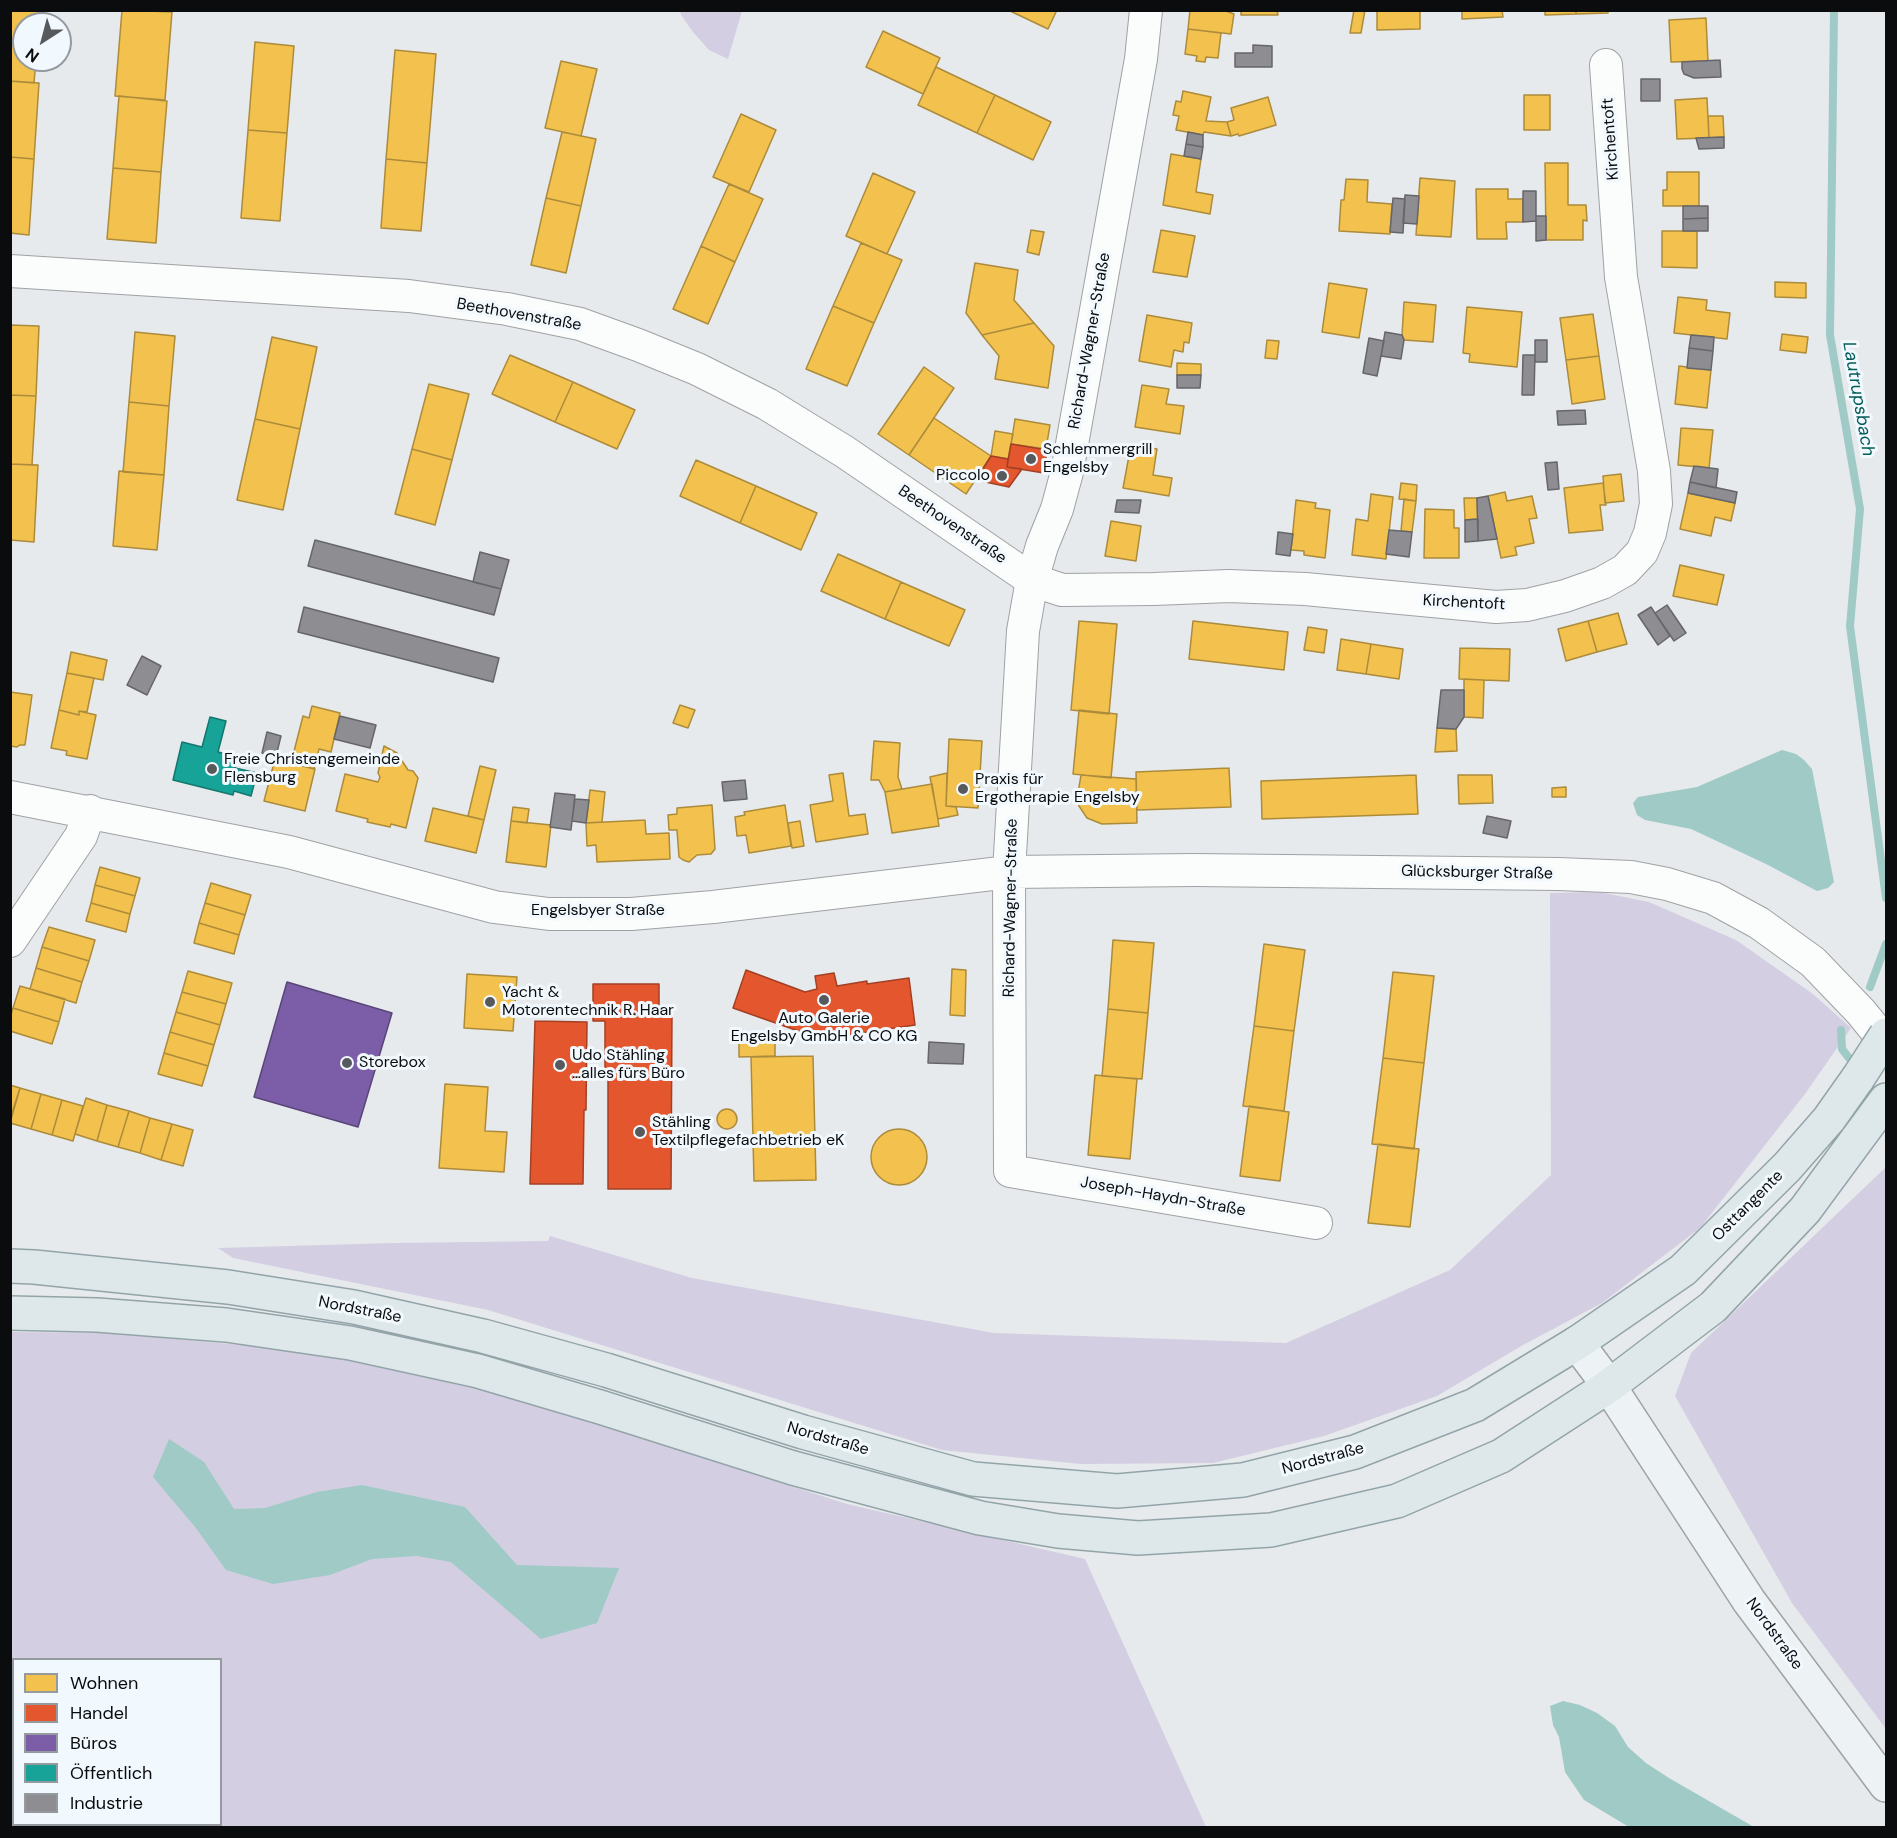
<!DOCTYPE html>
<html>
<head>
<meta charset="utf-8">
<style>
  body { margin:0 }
  #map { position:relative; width:1897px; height:1838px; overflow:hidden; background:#e7eaed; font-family:"DM Sans",sans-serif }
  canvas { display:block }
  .frame { position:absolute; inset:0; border:12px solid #0a0c0e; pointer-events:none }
  .legend { position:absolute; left:12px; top:1658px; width:210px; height:168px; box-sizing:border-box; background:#f1f8fe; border:2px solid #959a9e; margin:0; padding:8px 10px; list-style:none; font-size:18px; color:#0a0c0e }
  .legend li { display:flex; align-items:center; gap:12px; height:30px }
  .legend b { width:30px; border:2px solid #959a9e }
  .north { position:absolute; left:12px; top:12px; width:60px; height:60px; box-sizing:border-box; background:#f1f8fe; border:2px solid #959a9e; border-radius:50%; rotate:216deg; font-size:16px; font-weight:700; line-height:24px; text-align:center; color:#0a0c0e }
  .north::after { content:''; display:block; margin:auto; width:21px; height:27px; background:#575a5c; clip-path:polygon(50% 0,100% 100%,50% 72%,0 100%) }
</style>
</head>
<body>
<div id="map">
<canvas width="1897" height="1838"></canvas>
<div class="frame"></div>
<ul class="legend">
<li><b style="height:16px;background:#f2c14e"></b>Wohnen</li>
<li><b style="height:16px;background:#e4572e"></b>Handel</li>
<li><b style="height:16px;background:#7b5ea7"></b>Büros</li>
<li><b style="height:16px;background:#17a398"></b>Öffentlich</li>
<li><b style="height:16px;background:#8d8d92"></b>Industrie</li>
</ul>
<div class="north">N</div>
</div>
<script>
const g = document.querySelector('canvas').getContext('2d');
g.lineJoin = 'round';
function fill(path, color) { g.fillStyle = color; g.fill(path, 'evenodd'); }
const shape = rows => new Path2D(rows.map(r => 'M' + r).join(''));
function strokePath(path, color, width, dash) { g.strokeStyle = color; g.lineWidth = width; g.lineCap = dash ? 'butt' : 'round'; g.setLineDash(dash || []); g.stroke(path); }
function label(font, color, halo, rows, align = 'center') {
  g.font = font + ' "DM Sans",sans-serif'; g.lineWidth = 6; g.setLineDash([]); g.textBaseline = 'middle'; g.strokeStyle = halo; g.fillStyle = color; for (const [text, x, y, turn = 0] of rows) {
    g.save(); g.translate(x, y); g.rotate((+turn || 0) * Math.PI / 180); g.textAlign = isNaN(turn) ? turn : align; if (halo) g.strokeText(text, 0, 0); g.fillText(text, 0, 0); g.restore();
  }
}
fill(shape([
  [680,11,742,11,728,59,709,50,693,32,681,15],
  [1599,892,1649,902,1736,940,1813,994,1851,1028,1805,1094,1700,1228,1602,1303,1523,1345,1437,1396,1324,1436,1213,1463,1081,1464,942,1450,488,1310,233,1258,218,1248,394,1243,548,1241,550,1236,692,1278,994,1333,1286,1343,1450,1270,1551,1175,1550,893],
  [1886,1167,1886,1729,1792,1603,1675,1396,1691,1353],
  [11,1332,115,1333,314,1352,516,1398,847,1504,1085,1559,1206,1827,11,1828],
  [14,1660,220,1660,220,1824,14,1824]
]), '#d3cee1');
fill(shape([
  [1782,750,1796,754,1804,760,1812,769,1834,882,1828,888,1817,891,1766,864,1691,829,1645,820,1637,815,1633,803,1638,797,1697,787],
  [169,1439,204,1462,234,1509,265,1508,317,1492,362,1485,465,1507,517,1565,619,1568,597,1623,541,1639,451,1562,417,1556,372,1559,330,1575,273,1584,226,1570,196,1528,153,1477],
  [1563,1701,1580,1705,1597,1713,1615,1726,1628,1747,1646,1763,1669,1778,1754,1827,1629,1827,1584,1800,1565,1772,1559,1737,1553,1725,1550,1706]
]), '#9fcac6');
const homes = shape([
  [10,10,39,10,38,24,24,24,24,60,36,60,34,83,10,81,10,10],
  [122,10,172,12,165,100,115,96,122,10],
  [1008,10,1057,10,1048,29,1008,10],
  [1190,10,1223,10,1234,14,1231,34,1188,29,1190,10],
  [1241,10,1277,10,1278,15,1241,15,1241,10],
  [1354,10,1365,10,1361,33,1350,33,1354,10],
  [1377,10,1420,10,1420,29,1377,30,1377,10],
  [1462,10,1502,10,1503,17,1462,19,1462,10],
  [1545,10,1576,10,1576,14,1545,15,1545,10],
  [1576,10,1608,10,1608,13,1576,14,1576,10],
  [1706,18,1708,61,1671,62,1669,20,1706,18],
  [1188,29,1221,33,1218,58,1206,57,1205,62,1196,61,1197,56,1185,54,1188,29],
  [883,31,940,58,923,94,866,67,883,31],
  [255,42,294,46,287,133,248,130,255,42],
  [395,50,436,54,427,163,386,159,395,50],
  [561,61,597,69,581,136,545,128,561,61],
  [936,67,995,95,977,133,918,105,936,67],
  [10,81,39,83,34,159,10,157,10,81],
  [1183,91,1211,97,1206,121,1227,122,1231,136,1204,132,1203,135,1176,130,1179,116,1173,115,1176,101,1181,102,1183,91],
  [995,95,1051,122,1033,160,977,133,995,95],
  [1524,95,1550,95,1550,130,1524,130,1524,95],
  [119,96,167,101,161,172,113,168,119,96],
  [1268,97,1276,125,1239,136,1238,134,1231,136,1227,122,1234,120,1231,108,1268,97],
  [1707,98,1709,138,1677,139,1675,100,1707,98],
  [741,114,776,130,749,192,713,177,741,114],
  [1708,116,1723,116,1724,137,1709,138,1708,116],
  [248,130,287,133,280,221,241,218,248,130],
  [562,132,596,139,581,206,546,198,562,132],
  [1171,154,1201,159,1196,192,1213,195,1210,214,1163,205,1171,154],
  [10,157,34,159,29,235,10,233,10,157],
  [386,159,427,163,421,231,381,228,386,159],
  [1545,163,1568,163,1568,205,1586,205,1587,221,1583,220,1583,240,1546,240,1545,163],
  [113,168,161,172,156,243,107,239,113,168],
  [1667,172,1699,172,1699,206,1663,206,1663,190,1667,190,1667,172],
  [873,173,915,192,887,254,846,236,873,173],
  [1420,178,1455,181,1451,237,1416,235,1420,178],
  [1346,179,1368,180,1367,202,1392,204,1390,234,1339,231,1341,200,1344,200,1346,179],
  [729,184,763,199,735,262,701,246,729,184],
  [1476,189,1508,189,1508,199,1523,199,1523,222,1506,222,1507,239,1477,239,1476,189],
  [546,198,581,206,566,273,531,265,546,198],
  [1031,230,1044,232,1039,255,1027,252,1031,230],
  [1161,230,1195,236,1187,277,1153,272,1161,230],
  [1662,231,1697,231,1697,268,1662,267,1662,231],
  [861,243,902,260,874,323,833,306,861,243],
  [701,246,735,262,708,324,673,309,701,246],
  [975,263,1018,270,1014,300,1034,323,982,335,966,313,975,263],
  [1775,282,1806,283,1806,298,1775,297,1775,282],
  [1329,283,1367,289,1359,338,1322,332,1329,283],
  [1678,297,1707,300,1706,310,1730,313,1727,339,1674,333,1678,297],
  [1404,302,1436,305,1433,342,1404,340,1402,335,1404,302],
  [833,306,874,323,847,386,806,369,833,306],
  [1467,307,1522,312,1517,367,1469,362,1470,354,1463,353,1467,307],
  [1593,314,1599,356,1566,360,1560,318,1593,314],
  [1147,315,1192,323,1189,343,1184,342,1183,352,1174,350,1171,367,1139,361,1147,315],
  [1034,323,1054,346,1048,388,995,379,999,356,982,335,1034,323],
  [10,325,39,326,36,396,10,395,10,325],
  [135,332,175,336,169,406,129,402,135,332],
  [1782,334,1808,337,1806,353,1780,350,1782,334],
  [272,337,317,347,300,429,255,419,272,337],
  [1267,340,1279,341,1277,359,1265,358,1267,340],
  [510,355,573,382,555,422,492,394,510,355],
  [1599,356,1605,399,1572,404,1566,360,1599,356],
  [1177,363,1201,364,1201,375,1177,375,1177,363],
  [1679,366,1711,370,1707,408,1675,404,1679,366],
  [924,367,954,388,909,455,878,434,924,367],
  [573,382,635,410,617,449,555,422,573,382],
  [429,384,469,394,452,460,412,449,429,384],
  [1142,385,1169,389,1166,404,1184,406,1180,434,1135,427,1142,385],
  [10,395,36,396,32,465,10,464,10,395],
  [129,402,169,406,164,475,123,472,129,402],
  [934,418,991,456,966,494,909,455,934,418],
  [255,419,300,429,283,510,237,500,255,419],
  [1015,419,1050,425,1046,449,1011,444,1015,419],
  [1681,428,1713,430,1709,468,1678,465,1681,428],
  [995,431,1013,434,1008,459,991,456,995,431],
  [1131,445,1157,449,1153,475,1172,478,1169,496,1123,488,1131,445],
  [412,449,452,460,435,525,395,514,412,449],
  [696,460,756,486,740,523,680,496,696,460],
  [10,464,38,465,34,542,10,540,10,464],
  [119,471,164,475,157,550,113,546,119,471],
  [1621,474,1624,501,1605,503,1603,476,1621,474],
  [1401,483,1417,485,1416,501,1399,499,1401,483],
  [1603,483,1606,505,1600,505,1603,530,1569,533,1564,488,1603,483],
  [756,486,817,513,801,550,740,523,756,486],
  [1505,492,1507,501,1532,496,1537,518,1529,519,1534,543,1515,547,1517,555,1501,558,1488,496,1505,492],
  [1688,493,1735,503,1731,521,1715,517,1711,536,1680,529,1688,493],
  [1371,494,1393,497,1386,559,1352,555,1356,519,1368,521,1371,494],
  [1464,498,1477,498,1478,519,1465,520,1464,498],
  [1404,499,1416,501,1412,532,1401,531,1404,499],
  [1296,500,1316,503,1315,508,1330,510,1325,558,1304,555,1304,551,1291,550,1296,500],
  [1425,509,1454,510,1454,528,1459,528,1459,558,1424,558,1425,509],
  [1111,521,1141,526,1136,561,1105,556,1111,521],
  [838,554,901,582,885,619,821,591,838,554],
  [1680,565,1724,575,1717,605,1673,596,1680,565],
  [901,582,965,610,949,646,885,619,901,582],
  [1618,613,1627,644,1597,652,1588,621,1618,613],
  [1079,621,1117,624,1109,714,1071,710,1079,621],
  [1193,621,1288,632,1284,670,1189,659,1193,621],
  [1588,621,1597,652,1566,661,1558,629,1588,621],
  [1308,627,1327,630,1324,653,1304,650,1308,627],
  [1341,639,1371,644,1366,674,1337,670,1341,639],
  [1371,644,1403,649,1399,679,1366,674,1371,644],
  [1460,648,1510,649,1509,681,1459,679,1460,648],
  [71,652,107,660,103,680,67,673,71,652],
  [67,673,94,678,87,712,79,711,79,715,59,710,67,673],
  [1464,679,1484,680,1483,718,1464,717,1464,679],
  [10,692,32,695,25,745,20,745,17,747,10,746,10,692],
  [680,705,695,710,688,728,673,723,680,705],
  [312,706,340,713,331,752,319,749,314,769,291,763,303,716,309,718,312,706],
  [59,710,79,715,79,711,96,715,87,759,66,755,67,751,51,748,59,710],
  [1079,710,1117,714,1111,778,1073,774,1079,710],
  [1437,728,1456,729,1457,751,1435,752,1437,728],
  [949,739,982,741,978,808,946,806,949,739],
  [874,741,900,743,898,777,902,789,885,792,879,780,871,780,874,741],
  [384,746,397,753,408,770,413,771,418,778,406,828,391,824,390,827,367,822,368,819,336,811,345,774,378,782,380,777,378,773,384,746],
  [275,759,315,769,305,811,264,801,275,759],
  [480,766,496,770,484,820,468,816,480,766],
  [1229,768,1231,807,1137,810,1136,772,1229,768],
  [843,773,849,816,865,814,868,834,816,842,810,805,833,801,829,775,843,773],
  [947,773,946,806,956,807,958,815,938,819,930,777,947,773],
  [1081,775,1136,779,1137,823,1102,824,1087,818,1079,806,1077,799,1081,775],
  [1416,775,1418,814,1262,819,1261,781,1416,775],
  [1458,775,1492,775,1493,803,1459,804,1458,775],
  [932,784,939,826,892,833,885,792,932,784],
  [1566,787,1566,797,1552,797,1552,788,1566,787],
  [590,790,605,792,602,822,586,823,590,790],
  [712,805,715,849,711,854,697,855,689,862,683,860,679,857,677,830,669,830,668,815,677,814,677,808,712,805],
  [785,805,791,846,749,853,746,835,737,836,735,817,745,815,744,812,785,805],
  [513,807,529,809,527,823,511,821,513,807],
  [433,808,484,820,476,853,425,841,433,808],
  [645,820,646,834,669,833,670,859,597,862,596,845,587,846,586,823,645,820],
  [511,821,551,825,546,867,506,862,511,821],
  [800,821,804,846,792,848,788,823,800,821],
  [100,867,140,878,135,896,95,885,100,867],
  [211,883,251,895,245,915,205,903,211,883],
  [95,885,135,896,130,914,91,903,95,885],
  [91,903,130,914,126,932,86,921,91,903],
  [205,903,245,915,239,935,199,923,205,903],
  [199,923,239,935,234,954,194,943,199,923],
  [49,927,95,940,89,961,42,947,49,927],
  [1113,940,1154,943,1148,1013,1108,1009,1113,940],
  [1264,944,1305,950,1294,1031,1254,1026,1264,944],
  [42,947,89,961,82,982,36,968,42,947],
  [36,968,82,982,76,1003,30,989,36,968],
  [952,969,966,970,965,1016,950,1015,952,969],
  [188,971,232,983,226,1004,182,992,188,971],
  [1393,972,1434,976,1424,1063,1383,1058,1393,972],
  [467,974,517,977,513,1031,464,1028,467,974],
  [20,986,65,999,59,1022,13,1008,20,986],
  [182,992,226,1004,220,1025,176,1012,182,992],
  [13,1008,59,1022,52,1044,10,1031,10,1018,13,1008],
  [1108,1009,1148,1013,1142,1079,1102,1076,1108,1009],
  [176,1012,220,1025,214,1045,170,1032,176,1012],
  [1254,1026,1294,1031,1284,1111,1243,1106,1254,1026],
  [170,1032,214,1045,208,1066,164,1053,170,1032],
  [775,1041,775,1056,739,1057,739,1042,775,1041],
  [164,1053,208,1066,202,1086,158,1074,164,1053],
  [813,1056,816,1180,754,1181,751,1057,813,1056],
  [1383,1058,1424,1063,1414,1149,1372,1144,1383,1058],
  [1095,1075,1137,1079,1130,1159,1088,1155,1095,1075],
  [445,1084,488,1087,485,1131,507,1132,504,1172,439,1168,445,1084],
  [10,1085,20,1088,10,1119,10,1085],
  [20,1088,41,1094,31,1129,10,1123,20,1088],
  [41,1094,62,1100,52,1135,31,1129,41,1094],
  [86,1098,107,1105,97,1141,75,1134,86,1098],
  [62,1100,83,1106,73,1141,52,1135,62,1100],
  [107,1105,129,1111,118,1147,97,1141,107,1105],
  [1249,1106,1289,1112,1280,1181,1240,1176,1249,1106],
  '717 1119a10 10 0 1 1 20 0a10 10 0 1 1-20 0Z',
  [129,1111,150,1118,140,1153,118,1147,129,1111],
  [150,1118,172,1124,161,1160,140,1153,150,1118],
  [172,1124,193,1130,183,1166,161,1160,172,1124],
  '871 1157a28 28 0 1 1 56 0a28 28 0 1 1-56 0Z',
  [1378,1144,1419,1149,1410,1227,1368,1223,1378,1144]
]);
fill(homes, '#f2c14e');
strokePath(homes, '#ac8b3b', 1.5);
const shops = shape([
  [1011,444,1047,450,1044,473,1007,467,1011,444],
  [991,456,1008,459,1007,467,1022,469,1009,487,976,480,991,456],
  [746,970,805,992,817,989,815,976,834,973,837,986,867,981,867,984,909,978,915,1025,821,1039,733,1008,746,970],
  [593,984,659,984,659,1011,672,1011,671,1189,608,1189,608,1075,605,1075,605,1021,593,1021,593,984],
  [535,1021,587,1022,586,1110,584,1110,583,1184,530,1184,535,1021]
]);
fill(shops, '#e4572e');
strokePath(shops, '#a34024', 1.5);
const offices = shape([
  [287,982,392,1013,358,1127,254,1097,287,982]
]);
fill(offices, '#7b5ea7');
strokePath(offices, '#594579', 1.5);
const public = shape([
  [210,717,226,721,218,752,238,757,235,768,257,773,251,796,234,791,233,795,173,780,182,742,202,747,210,717]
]);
fill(public, '#17a398');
strokePath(public, '#13766f', 1.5);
const industry = shape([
  [1253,45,1272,46,1272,67,1235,67,1235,53,1253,53,1253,45],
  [1720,60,1721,77,1694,78,1684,74,1682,69,1682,62,1720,60],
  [1641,79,1660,79,1660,101,1641,101,1641,79],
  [1188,132,1203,135,1203,147,1186,144,1188,132],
  [1724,137,1724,148,1699,149,1696,138,1724,137],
  [1186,144,1203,147,1201,159,1184,156,1186,144],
  [1523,191,1536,191,1536,221,1523,222,1523,191],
  [1405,195,1419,196,1417,224,1403,223,1405,195],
  [1393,198,1405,199,1403,233,1390,232,1393,198],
  [1683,206,1708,206,1708,218,1683,219,1683,206],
  [1536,216,1546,216,1546,240,1536,241,1536,216],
  [1708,218,1708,231,1683,231,1683,219,1708,218],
  [1385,332,1402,335,1404,340,1401,359,1381,356,1385,332],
  [1691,335,1714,337,1713,351,1689,348,1691,335],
  [1369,338,1384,341,1377,376,1363,373,1369,338],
  [1535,340,1547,340,1547,362,1535,362,1535,340],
  [1689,348,1713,351,1711,370,1687,368,1689,348],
  [1523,355,1535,355,1534,395,1522,395,1523,355],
  [1177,375,1201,375,1200,388,1177,388,1177,375],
  [1585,410,1586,424,1558,425,1557,411,1585,410],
  [1557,462,1559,489,1548,490,1545,463,1557,462],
  [1694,466,1718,469,1716,488,1690,482,1694,466],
  [1690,482,1737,492,1735,503,1688,493,1690,482],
  [1488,496,1497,539,1478,541,1477,498,1488,496],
  [1117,500,1141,500,1139,513,1115,512,1117,500],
  [1478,519,1478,541,1465,542,1465,520,1478,519],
  [1389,530,1412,532,1409,557,1386,554,1389,530],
  [1278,532,1293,534,1290,556,1276,554,1278,532],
  [315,540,501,589,494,615,308,566,315,540],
  [480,552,509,560,501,589,473,582,480,552],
  [1667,605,1686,633,1674,641,1655,613,1667,605],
  [304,607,499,658,493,682,298,632,304,607],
  [1651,607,1670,636,1658,645,1638,615,1651,607],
  [142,656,161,666,147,695,127,685,142,656],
  [1441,690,1464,690,1464,717,1456,729,1437,728,1441,690],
  [340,716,376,725,370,748,334,739,340,716],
  [267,732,281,736,276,756,262,753,267,732],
  [745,780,747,799,724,801,722,782,745,780],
  [555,793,575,795,571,830,550,827,555,793],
  [575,799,589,800,586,823,572,821,575,799],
  [1487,816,1511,821,1507,838,1483,833,1487,816],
  [929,1042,964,1044,963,1064,928,1063,929,1042]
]);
fill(industry, '#8d8d92');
strokePath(industry, '#66666a', 1.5);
strokePath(shape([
  [1834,10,1830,335,1860,509,1850,626,1886,898],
  [1870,987,1886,944],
  [1841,1030,1842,1049,1856,1067]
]), '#9fcac6', 8);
const minor = shape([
  [1146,10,1141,59,1067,472,1057,509,1042,546,1032,580,1023,631,1009,872,1010,1171,1316,1223],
  [10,271,409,296,507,309,580,324,638,345,697,369,767,404,845,452,1032,580,1062,590,1154,589,1229,586,1305,589,1496,607,1527,605,1565,596,1602,583,1625,570,1642,552,1650,533,1656,504,1654,471,1621,277,1606,65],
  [10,797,289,852,494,907,549,914,631,914,713,907,1009,872,1194,870,1559,874,1631,877,1667,884,1713,898,1759,923,1813,962,1861,1012,1886,1043],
  [10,941,81,836,90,811]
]);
const secondary = shape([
  [1577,1343,1609,1386,1749,1601,1886,1785]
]);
const primary = shape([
  [10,1266,34,1267,228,1287,354,1307,483,1336,606,1370,803,1432,973,1479,1117,1491,1243,1480,1355,1452,1475,1405,1577,1343,1683,1270,1787,1167,1829,1119,1858,1078],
  [10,1313,97,1315,226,1325,350,1343,478,1371,600,1407,793,1468,980,1518,1058,1531,1138,1538,1271,1530,1397,1501,1501,1456,1609,1386,1713,1307,1805,1210,1886,1100]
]);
strokePath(minor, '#a0a1a4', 34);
strokePath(secondary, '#a0a1a4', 36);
strokePath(primary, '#93a4a9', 36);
strokePath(minor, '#fbfcfc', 32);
strokePath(secondary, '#edf2f4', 33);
strokePath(primary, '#dee8ea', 33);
const primaryBridge = shape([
  [1858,1078,1886,1035]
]);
strokePath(primaryBridge, '#93a4a9', 36, []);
strokePath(primaryBridge, '#dee8ea', 33);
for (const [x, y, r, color] of [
  [1031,459,6,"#575a5c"],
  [1002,476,6,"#575a5c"],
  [212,769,6,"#575a5c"],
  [963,789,6,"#575a5c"],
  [824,1000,6,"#575a5c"],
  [490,1002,6,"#575a5c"],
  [347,1063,6,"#575a5c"],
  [560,1065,6,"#575a5c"],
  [640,1132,6,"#575a5c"]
]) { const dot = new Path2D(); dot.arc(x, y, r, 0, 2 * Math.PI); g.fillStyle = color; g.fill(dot); strokePath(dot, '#f1f8fe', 2); }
label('16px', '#0a0c0e', '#f1f8fe', [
  ["Kirchentoft",1611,139,-94],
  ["Beethovenstraße",519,315,10],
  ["Richard-Wagner-Straße",1090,341,-80],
  ["Beethovenstraße",952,525,34],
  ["Kirchentoft",1464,603,3],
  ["Glücksburger Straße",1477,873,1],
  ["Richard-Wagner-Straße",1011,908,-89],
  ["Engelsbyer Straße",598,911],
  ["Joseph-Haydn-Straße",1163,1197,10],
  ["Osttangente",1748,1206,-45],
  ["Nordstraße",360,1310,11],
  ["Nordstraße",828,1439,16],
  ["Nordstraße",1323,1459,-15],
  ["Nordstraße",1774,1634,54]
]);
label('16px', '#0a0c0e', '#f1f8fe', [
  ["Schlemmergrill",1043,450],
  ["Engelsby",1043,468],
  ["Piccolo",990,476,"right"],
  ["Freie Christengemeinde",224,760],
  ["Flensburg",224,778],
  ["Praxis für",975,780],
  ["Ergotherapie Engelsby",975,798],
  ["Yacht &",502,993],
  ["Motorentechnik R. Haar",502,1011],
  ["Auto Galerie",824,1019,"center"],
  ["Engelsby GmbH & CO KG",824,1037,"center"],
  ["Udo Stähling",572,1056],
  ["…alles fürs Büro",572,1074],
  ["Storebox",359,1063],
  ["Stähling",652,1123],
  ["Textilpflegefachbetrieb eK",652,1141]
], 'left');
label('italic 18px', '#035c57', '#f1f8fe', [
  ["Lautrupsbach",1858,399,80]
]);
</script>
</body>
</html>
